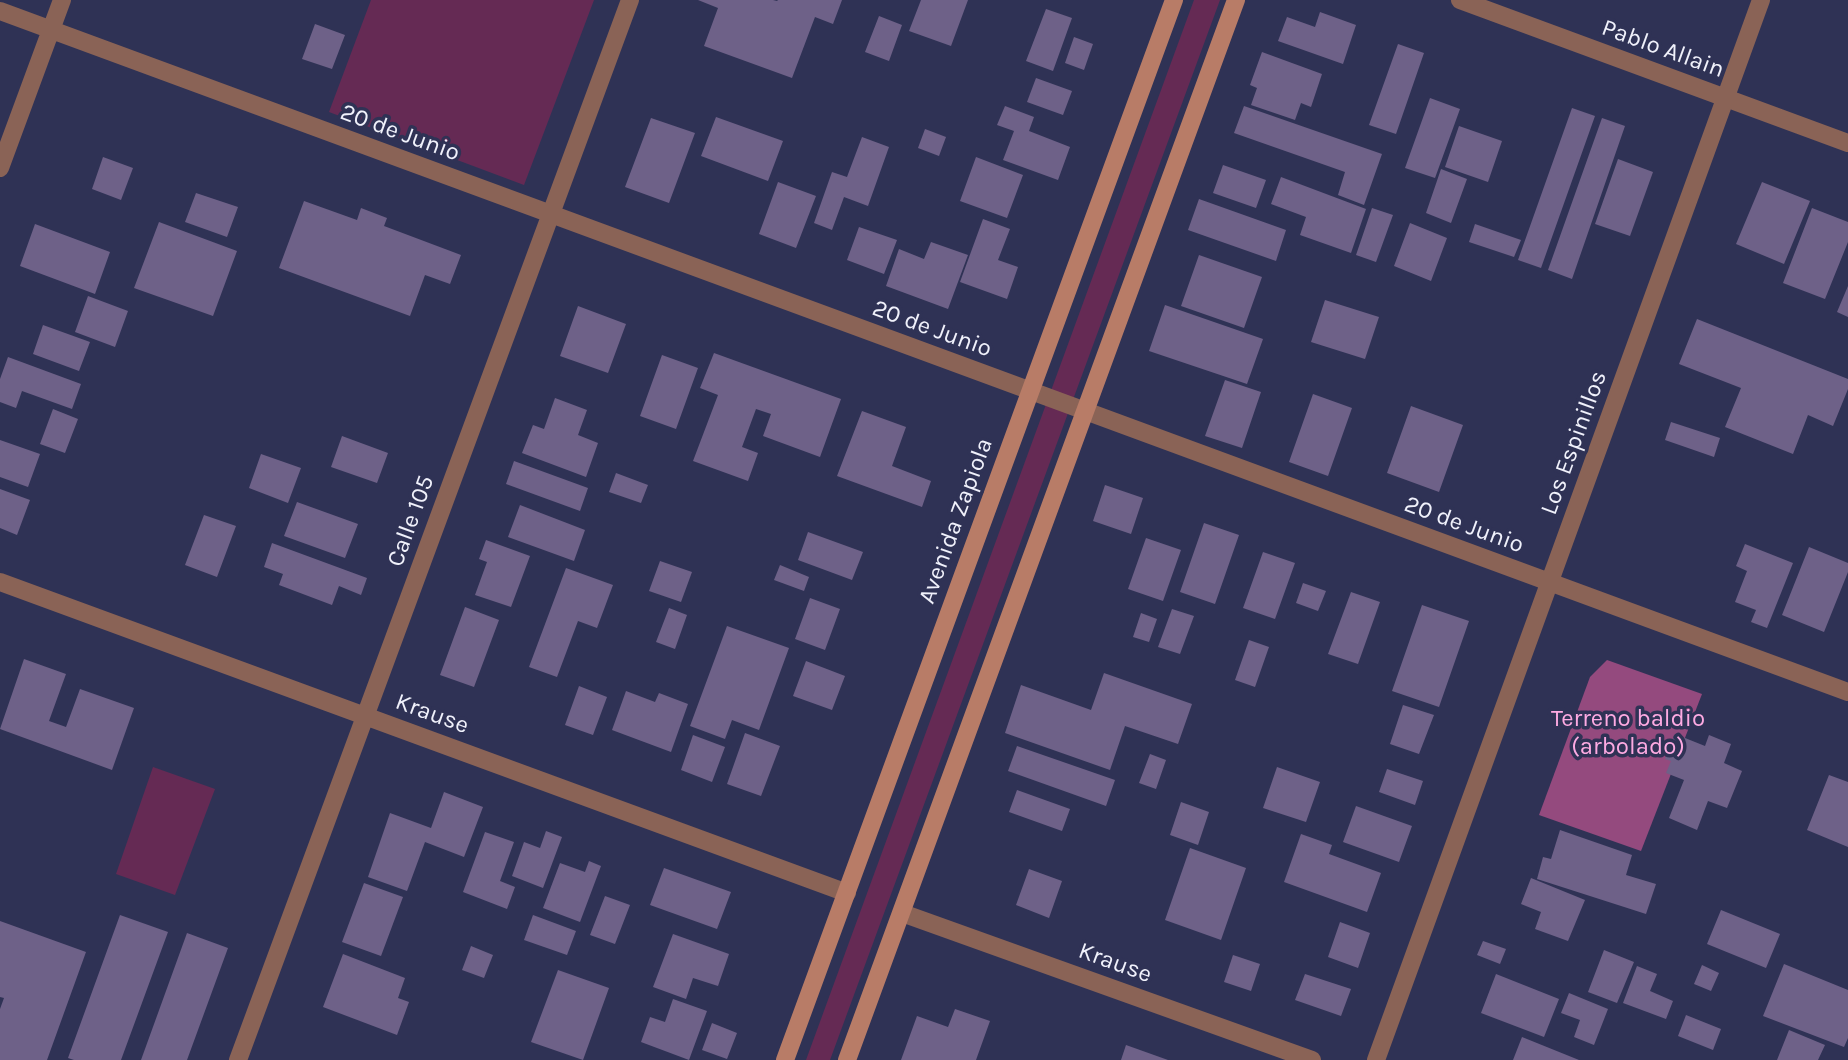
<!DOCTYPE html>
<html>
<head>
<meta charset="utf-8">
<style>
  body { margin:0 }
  canvas { display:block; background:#2f3255 }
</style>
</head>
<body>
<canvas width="1848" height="1060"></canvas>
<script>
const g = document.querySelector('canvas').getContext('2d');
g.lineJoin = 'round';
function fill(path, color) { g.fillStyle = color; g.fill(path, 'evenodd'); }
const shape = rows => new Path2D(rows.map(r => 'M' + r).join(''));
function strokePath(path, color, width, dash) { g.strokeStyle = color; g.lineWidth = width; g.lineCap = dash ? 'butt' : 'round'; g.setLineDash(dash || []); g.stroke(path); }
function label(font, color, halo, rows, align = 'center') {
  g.font = font + ' Karla,sans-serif'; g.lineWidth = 7; g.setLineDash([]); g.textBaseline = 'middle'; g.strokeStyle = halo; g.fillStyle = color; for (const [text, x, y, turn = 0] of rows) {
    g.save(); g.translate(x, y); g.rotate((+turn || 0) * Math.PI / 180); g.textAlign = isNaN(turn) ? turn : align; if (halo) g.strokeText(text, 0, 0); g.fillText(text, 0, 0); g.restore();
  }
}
fill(shape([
  [371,0,594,0,524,185,329,112],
  [1194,0,1220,0,830,1060,806,1060],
  [153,767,215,789,175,895,116,874]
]), '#652a54');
fill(shape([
  [1607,660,1702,694,1641,851,1539,815,1590,677]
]), '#944a7e');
fill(shape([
  [698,0,773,0,777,1,778,0,842,0,833,24,815,17,792,78,704,46,718,8],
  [921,0,968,0,951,46,909,31],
  [1046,9,1072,18,1053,71,1026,61],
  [1320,12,1356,25,1343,64,1278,41,1287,17,1315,27],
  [879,16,902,25,889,61,865,52],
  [315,24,345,35,332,69,302,59],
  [1074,37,1093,44,1084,70,1065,63],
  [1398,44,1424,53,1396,134,1369,125],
  [1262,52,1322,74,1311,107,1301,103,1295,120,1251,105,1257,88,1250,85],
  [1036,78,1072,91,1063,115,1027,102],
  [1430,98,1460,109,1435,178,1405,168],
  [1005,106,1034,117,1029,131,1070,147,1058,180,1003,160,1014,131,997,125],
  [1244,106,1382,154,1364,205,1338,195,1345,172,1234,133],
  [1572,108,1595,116,1541,268,1518,260],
  [716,117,783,141,768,181,701,156],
  [651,118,695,133,669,203,625,187],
  [1602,118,1625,126,1572,279,1548,270],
  [1459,126,1502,141,1488,182,1445,167],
  [925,129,946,137,939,156,918,148],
  [862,137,889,147,868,206,844,197,832,230,814,223,832,172,847,177],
  [103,157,133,168,121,200,92,189],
  [976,157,1023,175,1007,218,960,201],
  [1618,159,1653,172,1630,236,1595,224],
  [1223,165,1266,180,1256,208,1213,193],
  [1441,169,1467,179,1451,223,1426,213],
  [1281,177,1366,209,1351,253,1300,235,1306,217,1271,204],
  [778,182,816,196,796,248,759,234],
  [1762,182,1810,201,1784,264,1736,244],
  [196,193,238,207,227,237,185,222],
  [1199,199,1286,230,1276,261,1188,230],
  [304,201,357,220,361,208,387,218,384,226,461,255,450,284,425,275,410,316,279,268],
  [1372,208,1393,215,1376,262,1356,255],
  [1812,208,1848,222,1848,242,1825,299,1783,283],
  [983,219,1010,229,998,260,1018,267,1007,299,960,282],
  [159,222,237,251,213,316,134,288],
  [1410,223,1447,238,1431,281,1394,266],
  [35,224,110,252,95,294,20,266],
  [1475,224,1521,240,1514,257,1469,242],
  [859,227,897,240,884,274,847,260],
  [931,242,968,255,948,309,886,286,899,249,924,259],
  [1199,255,1262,277,1244,328,1181,306],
  [1848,286,1848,317,1837,312],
  [88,296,128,311,115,347,75,332],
  [1325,300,1379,317,1365,359,1311,342],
  [1165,305,1263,339,1247,384,1149,351],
  [578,306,626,324,608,373,560,356],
  [1697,319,1848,379,1848,389,1833,426,1808,415,1793,454,1725,427,1741,388,1679,364],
  [43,325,90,342,79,371,33,354],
  [714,353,841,399,820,457,763,436,771,414,756,409,742,447,758,453,748,481,693,461,718,395,700,388],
  [662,355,698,368,676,429,640,416],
  [8,357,81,384,72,409,22,391,16,408,0,402,0,379],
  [1225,380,1261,392,1242,448,1205,436],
  [1313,394,1352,408,1328,476,1289,462],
  [555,398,587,410,578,435,598,443,586,477,522,453,533,425,544,429],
  [1411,406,1463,425,1439,492,1387,473],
  [53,409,78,419,65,453,40,444],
  [862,411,906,427,892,466,931,481,922,507,837,476],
  [1671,422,1720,438,1714,457,1665,440],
  [342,436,388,453,377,483,331,467],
  [0,440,40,454,28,487,0,477],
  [261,454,301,468,288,503,249,488],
  [514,461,588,488,580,511,506,484],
  [616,473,648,485,641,503,609,492],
  [1105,485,1143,498,1131,534,1093,521],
  [0,489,30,500,17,535,0,528],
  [297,502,358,524,345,558,284,536],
  [520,505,585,530,574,561,508,537],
  [204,515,236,526,217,577,185,565],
  [1204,523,1239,535,1215,604,1180,592],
  [808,532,863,552,852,580,798,560],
  [1146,538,1181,550,1163,601,1128,589],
  [486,540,530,556,511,607,475,595,487,562,479,559],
  [272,543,367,578,361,595,339,586,332,605,279,585,283,574,264,567],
  [1745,544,1793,563,1767,628,1751,622,1756,610,1735,602,1747,571,1736,566],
  [1809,547,1848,563,1848,572,1824,632,1782,615],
  [1263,552,1295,563,1275,619,1243,608],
  [660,561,692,572,681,602,649,591],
  [780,565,809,577,804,591,774,580],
  [566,568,613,585,597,628,578,621,557,677,529,667],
  [1303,583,1326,591,1318,611,1296,603],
  [1351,592,1380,602,1358,664,1328,654],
  [810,598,840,609,825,650,795,639],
  [1422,605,1469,621,1439,707,1392,691],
  [465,607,499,620,474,687,440,675],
  [669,608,687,615,675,649,656,642],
  [1172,609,1194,616,1180,654,1158,647],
  [1141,613,1157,619,1149,642,1133,637],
  [727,626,789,648,759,730,732,720,725,739,690,726],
  [1249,640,1269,647,1255,687,1235,680],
  [24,659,66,674,49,721,66,727,80,689,134,708,112,770,0,729],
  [806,661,845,676,832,710,793,696],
  [1104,673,1192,704,1178,744,1125,726,1110,770,1005,733,1021,685,1091,710],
  [579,686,607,697,593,735,565,725],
  [626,691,655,702,659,693,688,704,671,752,612,730],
  [1403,705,1434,715,1419,754,1390,744],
  [745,733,780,746,761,796,727,784],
  [1675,734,1705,746,1709,735,1731,744,1724,763,1742,771,1727,808,1708,801,1697,830,1669,818,1684,780,1666,773,1671,761,1665,759],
  [693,735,725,747,712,782,681,770],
  [1017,746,1115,780,1106,806,1008,771],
  [1150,754,1166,760,1156,789,1139,783],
  [1277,767,1320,782,1306,822,1263,808],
  [1387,769,1423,781,1415,805,1379,792],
  [1829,775,1848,782,1848,847,1807,830],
  [1017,790,1070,809,1062,831,1009,812],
  [444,792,483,807,464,857,425,842,407,891,368,877,390,813,431,828],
  [1181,802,1209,812,1198,845,1170,835],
  [1356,806,1412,826,1399,862,1343,842],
  [1560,830,1632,855,1626,875,1656,884,1646,914,1537,879,1543,857,1551,859],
  [546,831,562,837,543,888,512,876,524,842,540,848],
  [485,832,514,842,500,881,515,887,507,909,463,892],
  [1301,834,1332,845,1329,854,1381,873,1367,912,1284,882],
  [1190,848,1246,868,1221,940,1165,920],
  [589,861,601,866,580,922,543,908,560,863,585,872],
  [664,868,731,892,717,929,650,905],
  [1029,869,1062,881,1049,918,1016,905],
  [1531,878,1585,900,1568,941,1535,929,1541,912,1521,904],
  [364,883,403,897,381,956,342,942],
  [605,896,630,905,615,944,590,935],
  [1721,910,1780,934,1766,968,1707,944],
  [120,915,168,932,121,1060,74,1060,68,1058],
  [533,915,576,931,567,955,524,940],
  [0,921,86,952,47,1060,0,1060,0,1009,4,998,0,997],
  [1340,922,1370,933,1358,968,1328,957],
  [187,933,228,948,187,1060,141,1060],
  [673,934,729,954,718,986,693,978,686,999,653,987],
  [1483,941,1506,949,1500,964,1477,955],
  [471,946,493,955,484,978,462,970],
  [1604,950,1634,962,1617,1003,1588,992],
  [343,954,405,978,398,998,409,1002,397,1035,323,1007],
  [1233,955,1260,964,1251,991,1224,982],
  [1784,964,1848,990,1848,1038,1844,1047,1763,1016],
  [1702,965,1719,973,1711,991,1694,984],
  [1637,966,1657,974,1650,991,1673,1001,1666,1019,1623,1003],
  [558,970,609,988,583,1060,531,1042],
  [1305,974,1351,989,1341,1016,1295,1000],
  [1496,974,1559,999,1544,1037,1481,1013],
  [1569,993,1608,1009,1594,1045,1574,1037,1580,1020,1561,1013],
  [673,999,707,1011,689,1060,641,1042,650,1017,665,1022],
  [955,1009,990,1021,976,1060,901,1060,917,1016,948,1027],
  [1686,1015,1721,1029,1713,1050,1678,1036],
  [712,1023,737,1033,727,1059,702,1050],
  [1789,1030,1825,1045,1818,1060,1777,1060],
  [1522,1037,1579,1060,1513,1060],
  [1126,1045,1168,1060,1121,1060]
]), '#6e6188');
strokePath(shape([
  [1460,0,1848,143],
  [0,11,1848,692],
  [0,168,62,0],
  [0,582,847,893],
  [902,913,1312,1060],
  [238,1060,630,0],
  [1376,1060,1761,0]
]), '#8a6356', 18);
strokePath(shape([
  [785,1060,1174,0],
  [847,1060,1236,0]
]), '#b87c67', 18);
label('24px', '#f0f1fb', '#2f3255', [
  ["Pablo Allain",1663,49,20],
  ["20 de Junio",400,133,20],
  ["20 de Junio",932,329,20],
  ["Los Espinillos",1574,443,-70],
  ["Calle 105",411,521,-70],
  ["Avenida Zapiola",956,521,-70],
  ["20 de Junio",1464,525,20],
  ["Krause",432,714,20],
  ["Krause",1115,963,20]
]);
label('24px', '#fdaae2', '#2f3255', [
  ["Terreno baldio",1628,719],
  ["(arbolado)",1628,747]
]);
</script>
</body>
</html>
